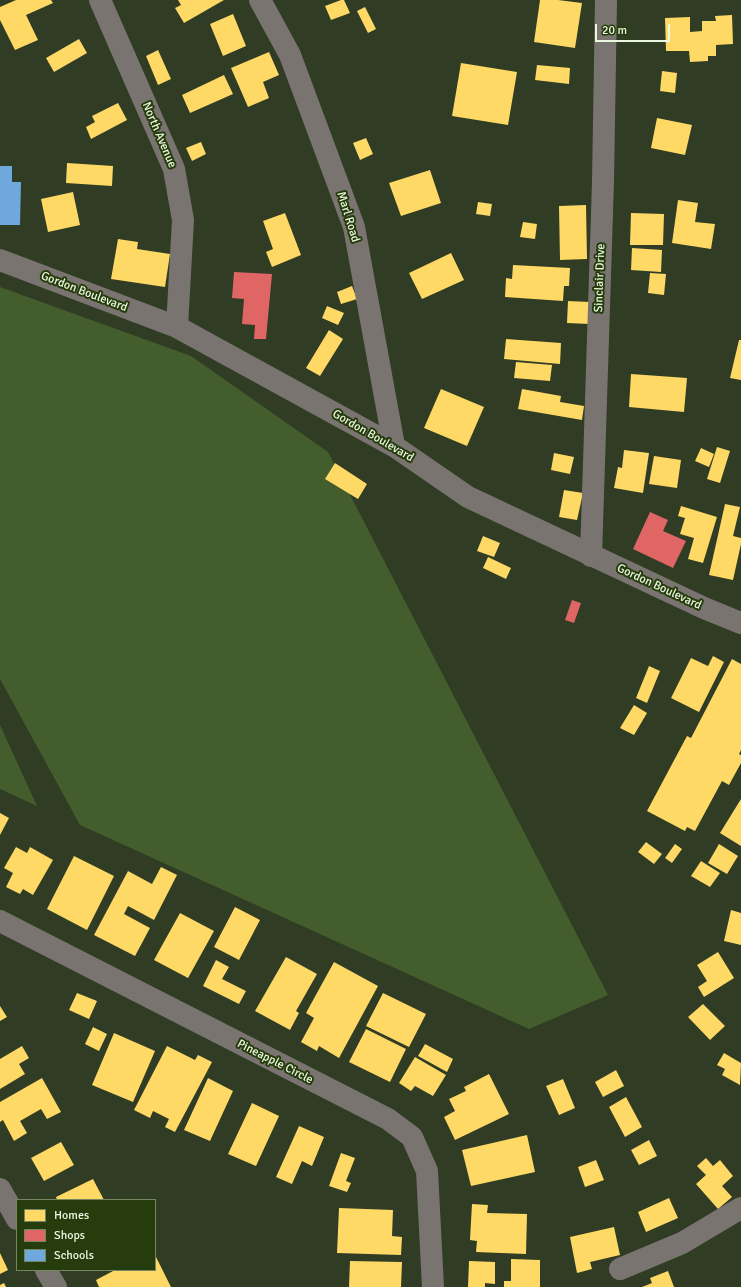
<!DOCTYPE html>
<html>
<head>
<meta charset="utf-8">
<style>
  body { margin:0 }
  #map { position:relative; width:741px; height:1287px; overflow:hidden; background:#303c24; font-family:Signika,sans-serif }
  canvas { display:block }
  .legend { position:absolute; left:16px; top:1199px; width:140px; height:72px; box-sizing:border-box; background:#263c0d; border:1px solid #748761; margin:0; padding:5px 7px; list-style:none; font-size:12px; color:#e9f8de }
  .legend li { display:flex; align-items:center; gap:8px; height:20px }
  .legend b { width:20px; border:1px solid #748761 }
  .scale { position:absolute; left:595px; top:24px; width:75px; height:18px; box-sizing:border-box; border:2px solid #e9f8de; border-top:0; padding-left:5px; font-size:12px; line-height:14px; white-space:nowrap; color:#e9f8de; -webkit-text-stroke:3px #263c0d; paint-order:stroke }
</style>
</head>
<body>
<div id="map">
<canvas width="741" height="1287"></canvas>
<ul class="legend">
<li><b style="height:11px;background:#ffd966"></b>Homes</li>
<li><b style="height:11px;background:#e06666"></b>Shops</li>
<li><b style="height:11px;background:#6fa8dc"></b>Schools</li>
</ul>
<div class="scale">20 m</div>
</div>
<script>
const g = document.querySelector('canvas').getContext('2d');
g.lineJoin = 'round';
function fill(path, color) { g.fillStyle = color; g.fill(path, 'evenodd'); }
const shape = rows => new Path2D(rows.map(r => 'M' + r).join(''));
function strokePath(path, color, width, dash) { g.strokeStyle = color; g.lineWidth = width; g.lineCap = dash ? 'butt' : 'round'; g.setLineDash(dash || []); g.stroke(path); }
function label(font, color, halo, rows, align = 'center') {
  g.font = font + ' Signika,sans-serif'; g.lineWidth = 4; g.setLineDash([]); g.textBaseline = 'middle'; g.strokeStyle = halo; g.fillStyle = color; for (const [text, x, y, turn = 0] of rows) {
    g.save(); g.translate(x, y); g.rotate((+turn || 0) * Math.PI / 180); g.textAlign = isNaN(turn) ? turn : align; if (halo) g.strokeText(text, 0, 0); g.fillText(text, 0, 0); g.restore();
  }
}
fill(shape([
  [0,287,191,356,328,452,608,995,529,1029,80,825,0,679],
  [0,725,37,806,0,789]
]), '#445d2c');
fill(shape([
  [16,0,51,0,53,3,26,15,38,40,15,50,0,20,0,7],
  [178,0,224,0,184,23,175,8,181,5],
  [341,0,344,0,350,13,331,20,325,6],
  [540,0,558,0,582,3,575,48,534,42],
  [365,7,376,29,368,33,357,11],
  [233,14,246,46,223,56,210,24],
  [732,15,733,44,716,45,716,56,708,56,708,61,690,62,689,51,666,51,665,18,690,17,690,32,702,31,702,21,716,21,715,16],
  [79,39,87,53,54,72,46,58],
  [158,50,171,79,158,85,146,56],
  [269,52,279,75,263,82,269,98,248,107,231,68],
  [461,63,517,72,508,125,452,116],
  [537,65,570,68,569,84,535,80],
  [662,71,677,73,675,93,660,91],
  [224,75,233,94,190,113,182,95],
  [118,103,127,120,91,139,86,127,95,122,92,116],
  [657,118,692,125,685,155,651,148],
  [366,138,373,154,360,160,353,143],
  [201,142,206,154,192,161,186,148],
  [67,163,113,166,112,186,66,183],
  [430,170,441,203,401,216,389,183],
  [73,192,80,225,48,232,41,199],
  [678,200,698,203,695,222,715,224,711,249,672,243],
  [478,202,492,204,490,216,476,214],
  [586,205,587,259,560,260,559,206],
  [285,213,301,255,272,267,266,252,273,249,263,221],
  [631,213,664,214,663,245,630,245],
  [523,222,537,224,535,239,520,237],
  [118,239,138,242,137,249,170,254,165,287,111,279],
  [632,248,662,250,661,272,631,270],
  [451,253,464,280,422,299,409,273],
  [513,265,570,268,569,286,564,286,563,301,505,297,506,278,512,279],
  [650,273,666,274,664,295,648,293],
  [352,286,357,299,341,304,337,292],
  [568,301,590,302,589,324,567,323],
  [327,306,344,313,338,325,322,318],
  [329,330,343,339,320,376,306,368],
  [506,339,561,343,560,364,504,359],
  [739,340,741,340,741,380,730,378],
  [516,362,552,365,550,381,514,378],
  [631,374,687,378,684,412,629,407],
  [441,389,484,407,467,446,424,428],
  [522,389,561,396,560,402,584,406,582,420,518,409],
  [717,447,730,451,720,483,707,479],
  [701,448,714,454,709,467,695,461],
  [624,450,649,453,643,493,614,488,618,467,622,468],
  [554,453,574,457,570,474,551,470],
  [654,456,681,460,677,488,649,484],
  [335,463,367,484,358,499,325,479],
  [564,490,583,493,577,520,559,517],
  [725,504,740,507,733,536,741,538,741,544,733,580,709,575],
  [681,506,717,517,703,563,688,559,694,538,680,534,685,518,678,516],
  [483,536,500,543,494,557,477,551],
  [488,557,511,568,506,579,483,568],
  [713,656,724,662,699,712,671,698,691,658,708,666],
  [732,659,741,664,741,750,739,754,741,755,741,763,729,785,722,781,695,831,687,827,685,831,647,811,687,736,691,738],
  [649,666,660,671,647,703,636,698],
  [634,705,647,713,634,735,620,728],
  [741,799,741,846,720,833],
  [0,813,9,818,0,835],
  [646,842,662,854,654,864,638,852],
  [675,844,682,849,672,863,665,858],
  [719,844,738,856,727,874,708,863],
  [16,847,27,853,30,847,53,860,33,895,23,889,20,894,6,887,13,873,4,868],
  [74,856,114,876,87,930,47,909],
  [701,861,720,873,710,887,691,876],
  [161,867,177,875,154,920,128,906,124,914,150,928,135,956,94,935,128,871,152,884],
  [235,907,260,920,239,960,214,947],
  [731,910,741,913,741,945,724,941],
  [180,913,214,931,188,978,154,960],
  [718,952,734,978,704,997,698,987,707,981,697,965],
  [286,957,317,974,296,1011,299,1013,290,1030,255,1011],
  [216,960,229,967,222,979,246,991,239,1004,203,986],
  [334,962,378,986,339,1058,319,1046,317,1051,301,1042,314,1018,306,1013],
  [77,993,97,1001,89,1019,69,1010],
  [383,993,426,1014,409,1047,366,1026],
  [703,1004,725,1026,710,1040,688,1017],
  [0,1006,7,1017,0,1021],
  [93,1027,107,1034,99,1051,85,1044],
  [366,1029,406,1049,390,1082,349,1062],
  [114,1033,155,1051,133,1102,92,1085],
  [425,1044,453,1059,447,1072,418,1056],
  [22,1046,29,1058,19,1064,25,1074,0,1089,0,1059],
  [167,1046,195,1060,198,1055,212,1062,175,1132,165,1127,169,1119,153,1111,150,1118,134,1110],
  [724,1053,741,1063,740,1085,722,1075,725,1069,717,1065],
  [415,1057,446,1075,433,1096,415,1086,411,1091,399,1083],
  [616,1070,624,1086,603,1097,595,1082],
  [489,1074,509,1114,455,1140,444,1117,455,1111,449,1099,466,1091,464,1087],
  [42,1078,61,1112,47,1119,41,1109,20,1121,27,1133,14,1141,3,1120,0,1122,0,1102],
  [208,1078,233,1091,210,1141,184,1130],
  [563,1079,575,1108,559,1115,546,1086],
  [626,1097,642,1127,625,1137,609,1107],
  [252,1103,279,1116,256,1166,228,1154],
  [299,1126,324,1137,312,1166,302,1161,292,1184,276,1177],
  [527,1135,535,1172,471,1186,462,1150],
  [649,1140,657,1156,639,1165,631,1150],
  [61,1142,74,1165,44,1181,31,1158],
  [341,1153,355,1158,346,1181,351,1183,347,1192,329,1186],
  [706,1158,713,1166,720,1160,733,1176,722,1186,732,1197,718,1209,696,1184,706,1175,697,1166],
  [596,1160,604,1180,585,1187,578,1167],
  [93,1179,104,1200,57,1200,56,1197],
  [669,1198,678,1218,646,1232,638,1212],
  [472,1204,488,1205,487,1213,527,1214,526,1254,476,1252,477,1241,470,1240],
  [339,1208,393,1210,392,1236,402,1237,401,1255,337,1253],
  [614,1227,620,1255,590,1262,592,1269,577,1273,570,1237],
  [0,1253,8,1270,0,1274],
  [155,1255,171,1287,99,1287,96,1280,115,1270,155,1270],
  [511,1259,540,1260,540,1287,504,1287,504,1281,511,1281],
  [350,1261,402,1262,401,1287,349,1287],
  [469,1261,495,1262,495,1284,485,1283,485,1287,468,1287],
  [668,1271,674,1287,642,1287,652,1283,650,1278],
  [4,1283,6,1287,0,1287,0,1285]
]), '#ffd966');
fill(shape([
  [234,272,272,274,266,339,254,339,255,325,242,324,244,299,232,298],
  [650,512,668,520,663,531,686,541,673,568,633,549],
  [572,600,581,603,574,623,565,620]
]), '#e06666');
fill(shape([
  [0,166,12,166,12,182,21,182,20,225,0,225]
]), '#6fa8dc');
strokePath(shape([
  [100,0,174,169,183,220,177,327],
  [260,0,290,55,354,227,394,446],
  [0,260,177,327,394,446,468,497,704,608,741,623],
  [591,556,603,182,606,0],
  [0,921,388,1119,412,1137,427,1171,433,1287],
  [0,1189,17,1219],
  [620,1269,682,1243,741,1208],
  [46,1270,56,1287]
]), '#7a7470', 22);
label('12px', '#e9f8de', '#263c0d', [
  ["North Avenue",159,135,67],
  ["Marl Road",348,217,73],
  ["Sinclair Drive",600,278,-88],
  ["Gordon Boulevard",84,292,21],
  ["Gordon Boulevard",373,436,30],
  ["Gordon Boulevard",659,587,25],
  ["Pineapple Circle",275,1062,27]
]);
</script>
</body>
</html>
